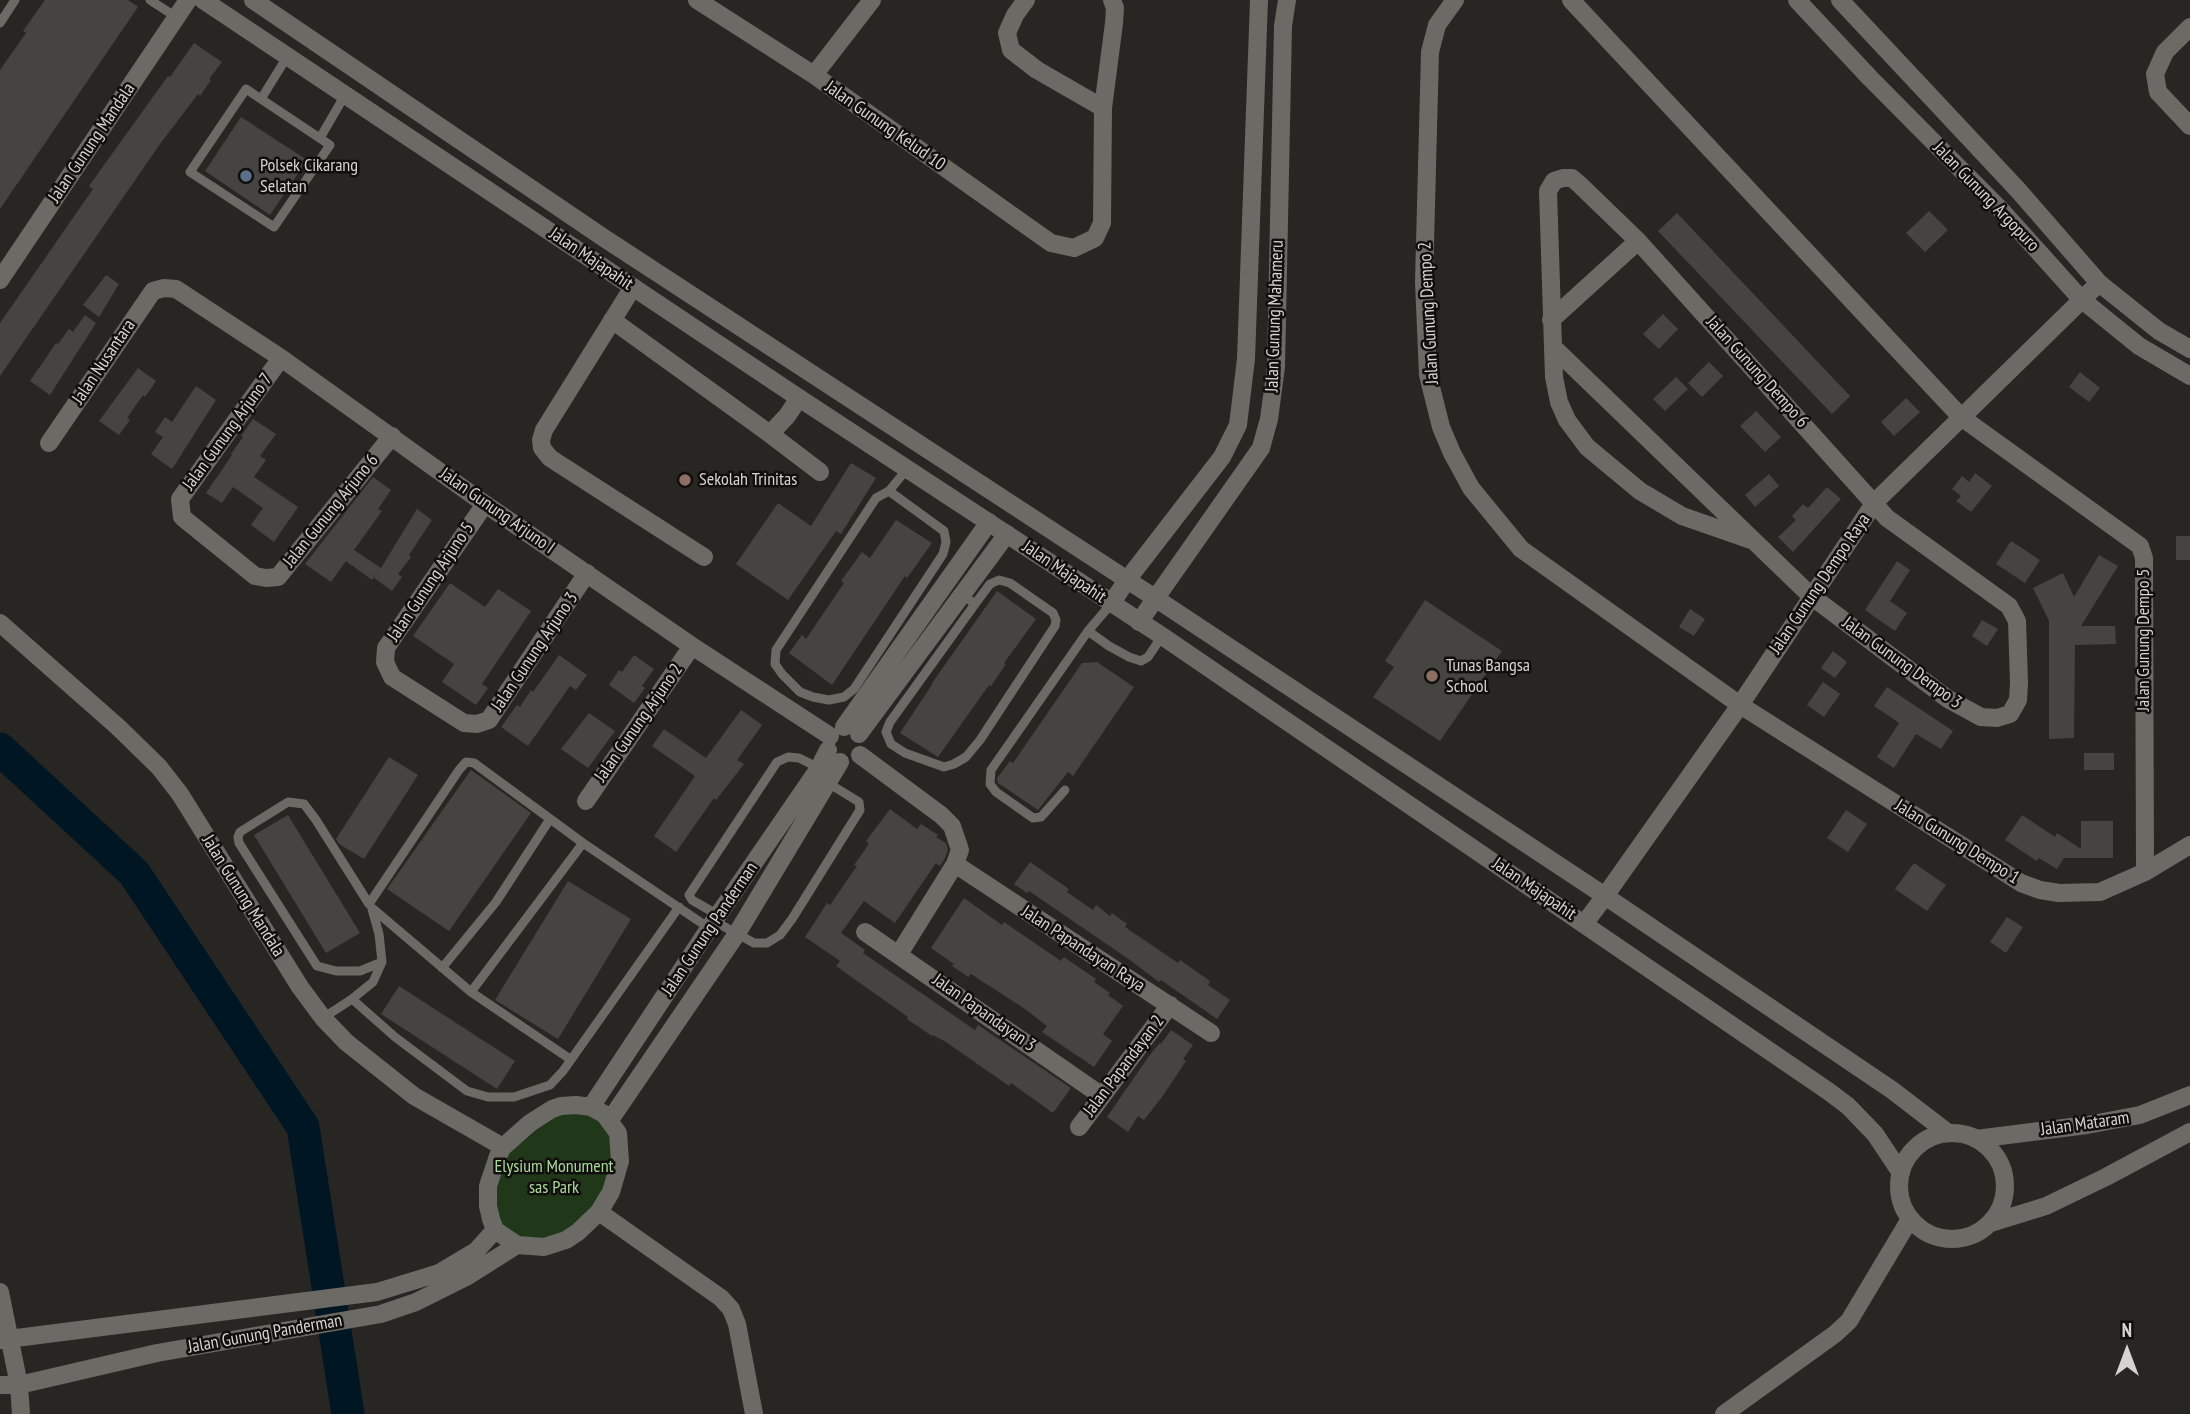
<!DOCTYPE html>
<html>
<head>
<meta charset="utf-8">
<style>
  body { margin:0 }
  #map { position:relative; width:2190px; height:1414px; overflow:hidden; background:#282622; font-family:"PT Sans Narrow",sans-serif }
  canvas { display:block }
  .north { position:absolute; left:2092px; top:1316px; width:70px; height:70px; -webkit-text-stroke:5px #100f0d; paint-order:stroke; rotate:0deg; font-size:19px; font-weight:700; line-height:28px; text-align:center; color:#d6d4d2 }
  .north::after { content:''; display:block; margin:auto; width:24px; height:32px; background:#d6d4d2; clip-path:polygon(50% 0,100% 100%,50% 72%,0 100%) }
</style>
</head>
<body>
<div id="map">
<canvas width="2190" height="1414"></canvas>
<div class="north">N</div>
</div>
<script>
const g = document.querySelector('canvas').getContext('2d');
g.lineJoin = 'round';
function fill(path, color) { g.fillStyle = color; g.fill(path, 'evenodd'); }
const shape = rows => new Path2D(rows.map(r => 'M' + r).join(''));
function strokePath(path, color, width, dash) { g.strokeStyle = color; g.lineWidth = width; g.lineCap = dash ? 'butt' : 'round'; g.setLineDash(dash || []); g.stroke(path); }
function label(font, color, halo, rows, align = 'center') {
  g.font = font + ' "PT Sans Narrow",sans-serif'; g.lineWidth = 5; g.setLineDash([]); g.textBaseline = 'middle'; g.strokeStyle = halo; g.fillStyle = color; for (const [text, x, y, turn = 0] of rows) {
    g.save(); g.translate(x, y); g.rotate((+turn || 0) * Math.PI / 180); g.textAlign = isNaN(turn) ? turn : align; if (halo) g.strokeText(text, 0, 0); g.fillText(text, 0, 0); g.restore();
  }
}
fill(shape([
  [552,1112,603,1115,615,1135,615,1166,598,1212,545,1245,496,1230,490,1188,507,1148]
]), '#21371a');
strokePath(shape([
  [0,749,134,873,303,1127,348,1414]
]), '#001623', 33);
fill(shape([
  [45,0,128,0,138,7,0,209,0,70,26,33,23,31],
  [194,43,222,62,209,79,211,80,200,96,198,94,160,144,0,376,0,323,93,189,89,186,168,76,170,77],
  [241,117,307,160,270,215,205,171],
  [1929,211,1948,230,1925,252,1906,233],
  [1677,213,1850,396,1832,414,1658,231],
  [106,275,119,284,99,317,83,305],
  [1663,314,1678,329,1659,349,1643,334],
  [85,315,96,323,50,395,30,381,56,343,58,344,69,329,73,332],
  [1709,362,1723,376,1702,397,1688,383],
  [138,368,156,381,145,397,143,395,127,418,130,420,119,435,99,421],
  [2080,372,2100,388,2089,402,2069,387],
  [1676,377,1688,389,1665,411,1653,399],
  [196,386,216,400,172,469,151,454,163,437,155,432,165,417,172,422],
  [1906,398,1920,412,1894,436,1881,422],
  [1756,411,1781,437,1765,452,1740,426],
  [253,419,276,434,260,456,266,460,254,477,298,507,274,542,251,525,263,508,233,487,222,503,206,493,232,455,231,454,243,437,241,436],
  [851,463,876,478,841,534,836,531,788,600,736,564,778,503,811,526],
  [1975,473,1992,486,1971,512,1956,501,1961,496,1952,489,1962,476,1969,482],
  [1769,474,1779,486,1755,507,1745,495],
  [373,477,391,490,378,509,382,511,354,550,381,568,417,509,432,520,409,555,411,557,398,574,402,577,392,591,374,578,380,569,372,580,346,561,331,582,305,564],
  [1827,487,1841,499,1793,552,1778,537,1796,520,1792,516,1803,504,1808,508],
  [896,520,932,543,907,578,905,576,832,685,789,653,802,635,806,639,844,583,841,581,862,552,870,558],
  [2176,536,2190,536,2190,560,2176,560],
  [2011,541,2040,560,2025,583,1996,564],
  [2099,555,2118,566,2081,626,2115,626,2116,644,2075,645,2074,738,2049,739,2049,621,2033,588,2063,573,2074,597],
  [1897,561,1910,570,1890,601,1907,613,1895,631,1865,610],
  [450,583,485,607,498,589,531,611,482,684,488,688,476,705,442,682,454,664,413,636],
  [997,591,1036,619,1004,663,1006,664,991,686,989,685,938,757,900,733,933,683,932,683],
  [1425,600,1502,651,1440,741,1373,697,1394,667,1385,661],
  [1690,609,1705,619,1694,636,1679,627],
  [1982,620,1998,629,1987,646,1972,636],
  [1833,651,1847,662,1835,678,1821,668],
  [559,655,587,675,576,690,570,686,528,746,501,727,517,705,520,707,531,690,533,692],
  [634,655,654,669,642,686,645,688,634,703,609,685,619,670,622,672],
  [1097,662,1134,687,1073,776,1068,772,1038,810,998,783,997,778,1010,761,1013,763,1082,663],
  [1823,682,1840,694,1824,717,1807,705],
  [1887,687,1953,731,1941,749,1916,734,1894,768,1877,757,1899,723,1874,706],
  [741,710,762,725,737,760,744,764,716,800,714,798,676,852,654,836,695,776,652,746,664,729,706,758],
  [589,713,615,731,588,768,561,749],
  [2084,753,2114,753,2114,770,2084,770],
  [389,757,418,775,364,859,339,844,336,839],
  [471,770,531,813,449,931,387,889],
  [890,809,917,829,921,824,938,835,936,837,946,843,948,850,945,858,940,866,936,863,895,923,864,901,841,933,865,950,863,953,975,1030,978,1025,1071,1088,1053,1113,1011,1083,1009,1086,946,1042,933,1035,932,1036,907,1019,908,1017,836,966,840,961,805,937,827,903,830,905,857,866,854,865,869,844,866,841],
  [1846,810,1867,824,1848,852,1827,838],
  [288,815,360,933,326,953,254,835],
  [2022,815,2055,837,2057,833,2081,849,2081,821,2113,821,2113,858,2064,858,2057,869,2039,858,2037,861,2005,840],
  [1030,862,1069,889,1067,892,1093,910,1096,905,1110,916,1112,913,1127,924,1125,927,1178,963,1180,960,1210,981,1208,985,1230,1000,1217,1019,1161,980,1159,982,1130,960,1029,891,1027,893,1014,884],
  [1914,863,1946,885,1927,911,1895,889],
  [568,881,631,919,558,1039,495,1000],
  [964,898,1002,925,1004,922,1061,961,1064,957,1096,979,1094,982,1110,993,1108,995,1123,1006,1103,1034,1112,1041,1094,1067,1042,1032,1047,1026,1025,1009,971,974,968,977,952,966,954,964,931,948],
  [2007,917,2023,927,2006,953,1990,942],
  [399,986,515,1061,497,1089,381,1014],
  [1171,1030,1193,1045,1183,1059,1186,1061,1162,1097,1144,1120,1138,1116,1128,1132,1107,1117,1149,1056,1160,1043,1161,1044]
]), '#464440');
strokePath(shape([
  [150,0,176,17],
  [0,23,15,0],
  [246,89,330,145,274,227,190,172,246,89],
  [261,99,287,57],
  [320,138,345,95],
  [889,491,944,531,946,542,943,554,854,689,844,697,829,700,813,697,800,692,782,674,775,664,776,650,876,498,889,491,907,469],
  [963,595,975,604,890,722,886,732,891,744,905,753,944,767,954,764,966,757,980,740,1055,626,1056,620,1053,613,1010,583,999,580,990,584,975,604],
  [1088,631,1111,604],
  [1065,790,1041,817,1033,818,996,792,990,784,991,770,1088,631,1109,646,1129,657,1141,661,1148,657,1162,636],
  [372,908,471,992,570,1059],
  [718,915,692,900,689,895,777,762,788,757,799,758,819,768],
  [714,921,754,943,767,943,780,935,792,919,860,810,859,802,828,783],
  [382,962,360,971,336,971,317,966,239,843,238,837,240,832,288,802,304,804,316,820,369,904,459,770,466,762,474,763,583,843,709,928],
  [442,968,496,902,550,819],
  [471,992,583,843],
  [352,999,395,1037,467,1091,488,1097,514,1097,550,1085,563,1071,679,907],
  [323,1018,352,999,373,982,382,962,379,934,372,909]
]), '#6c6a65', 9);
strokePath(shape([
  [697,0,814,75,1051,243,1074,248,1095,238,1102,223,1103,108,1114,23,1115,8,1112,0],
  [1026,0,1015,15,1007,33,1011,50,1037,70,1103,108],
  [1455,0,1437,25,1430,52,1424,282,1428,375,1441,427,1452,453,1471,488,1521,549,1740,705,2021,883,2040,890,2059,893,2100,892,2145,872,2190,845],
  [1571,0,1961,417,2140,546,2144,558,2145,872],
  [1797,0,1870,78,2001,210,2081,299,2139,346,2190,376],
  [1840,0,2018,190,2099,283,2159,331,2190,349],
  [2190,27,2165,52,2155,74,2158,92,2190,126],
  [814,75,872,0],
  [1563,178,1572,178,1579,184,1638,241,1887,518,2009,606,2017,621,2019,683,2018,700,2010,714,1997,718,1981,717,1948,699,1811,596,1553,347,1548,191,1554,181,1563,178],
  [0,280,188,0],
  [633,287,544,430,541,440,542,448,550,458,704,557],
  [612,320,770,434],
  [1551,320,1638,241],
  [1553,347,1554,377,1559,402,1567,420,1587,447,1640,491,1682,516,1751,540],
  [281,358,180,499,182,517,255,576,266,578,278,577,392,436],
  [799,398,787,416,770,434,820,472],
  [49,443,153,291,164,288,176,289,281,358,485,504,692,646,830,736],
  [485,504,386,648,385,662,392,677,464,723,477,724,489,720,587,573],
  [1111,604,1127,580,1222,457,1238,425,1246,359,1259,0],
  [1139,622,1261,448,1269,419,1276,367,1283,26,1287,0],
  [0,623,118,727,159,767,180,794,300,987,323,1018,346,1042,414,1096,503,1147],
  [844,727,989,522],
  [859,734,1007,534],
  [860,755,941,815,952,826,960,850,955,864,899,954],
  [586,801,692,646],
  [955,864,1211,1033],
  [1584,924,1605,896,1740,705,1875,502,2099,283],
  [865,932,1102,1096],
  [576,1105,591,1107,604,1114,618,1133,620,1161,611,1192,599,1212,578,1232,566,1240,544,1247,517,1245,495,1230,491,1219,488,1206,488,1186,498,1156,503,1147,530,1123,552,1109,561,1106,576,1105],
  [591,1107,714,921,819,768,828,750],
  [610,1120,736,935,840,762],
  [1079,1127,1170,1005],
  [599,1212,721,1298,731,1309,737,1324,754,1414],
  [0,1292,19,1385,21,1414],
  [0,1340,377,1292,439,1273,476,1251,495,1230],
  [0,1385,19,1385,157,1353,381,1314,416,1302,468,1276,517,1245],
  [1724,1414,1835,1334,1849,1321,1910,1219]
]), '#6c6a65', 18);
strokePath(shape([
  [203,0,799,398,1162,636,1828,1091,1848,1106,1875,1134,1901,1173],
  [253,0,604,238,1155,598,1605,896,1892,1090,1948,1133],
  '1899 1186a53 53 0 1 1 106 0a53 53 0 1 1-106 0Z',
  [1976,1139,2087,1125,2140,1115,2190,1095],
  [1991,1223,2046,1206,2106,1177,2190,1132]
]), '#6c6a65', 18);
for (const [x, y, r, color] of [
  [246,176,7,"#5c6f8a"],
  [685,480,7,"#8d6e63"],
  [1432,676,7,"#8d6e63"]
]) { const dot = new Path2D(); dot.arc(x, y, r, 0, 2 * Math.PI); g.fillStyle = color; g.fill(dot); strokePath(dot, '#100f0d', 2.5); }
label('18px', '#d6d4d2', '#100f0d', [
  ["Jalan Gunung Kelud 10",885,126,35],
  ["Jalan Gunung Mandala",92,143,-56],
  ["Jalan Gunung Argopuro",1986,197,46],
  ["Jalan Majapahit",591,259,34],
  ["Jalan Gunung Dempo 2",1429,313,-93],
  ["Jalan Gunung Mahameru",1275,316,-88],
  ["Jalan Nusantara",104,362,-56],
  ["Jalan Gunung Dempo 6",1757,372,48],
  ["Jalan Gunung Arjuno 7",228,432,-54],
  ["Jalan Gunung Arjuno 6",331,511,-51],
  ["Jalan Gunung Arjuno I",497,511,35],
  ["Jalan Majapahit",1064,572,34],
  ["Jalan Gunung Arjuno 5",431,582,-56],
  ["Jalan Gunung Dempo Raya",1820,584,-56],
  ["Jalan Gunung Dempo 5",2144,640,-90],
  ["Jalan Gunung Arjuno 3",535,652,-56],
  ["Jalan Gunung Dempo 3",1902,663,36],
  ["Jalan Gunung Arjuno 2",639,723,-55],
  ["Jalan Gunung Dempo 1",1957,842,32],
  ["Jalan Majapahit",1534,889,34],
  ["Jalan Gunung Mandala",243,896,58],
  ["Jalan Gunung Panderman",710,929,-56],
  ["Jalan Papandayan Raya",1083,949,33],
  ["Jalan Papandayan 3",984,1013,35],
  ["Jalan Papandayan 2",1124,1066,-53],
  ["Jalan Mataram",2085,1124,-8],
  ["Jalan Gunung Panderman",265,1334,-10]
]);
label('18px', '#d6d4d2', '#100f0d', [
  ["Polsek Cikarang",260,166],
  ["Selatan",260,187],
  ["Sekolah Trinitas",699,480],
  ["Tunas Bangsa",1446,666],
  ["School",1446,687]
], 'left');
label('18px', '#a9d99b', '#100f0d', [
  ["Elysium Monument",554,1167],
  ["sas Park",554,1188]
]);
</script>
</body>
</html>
